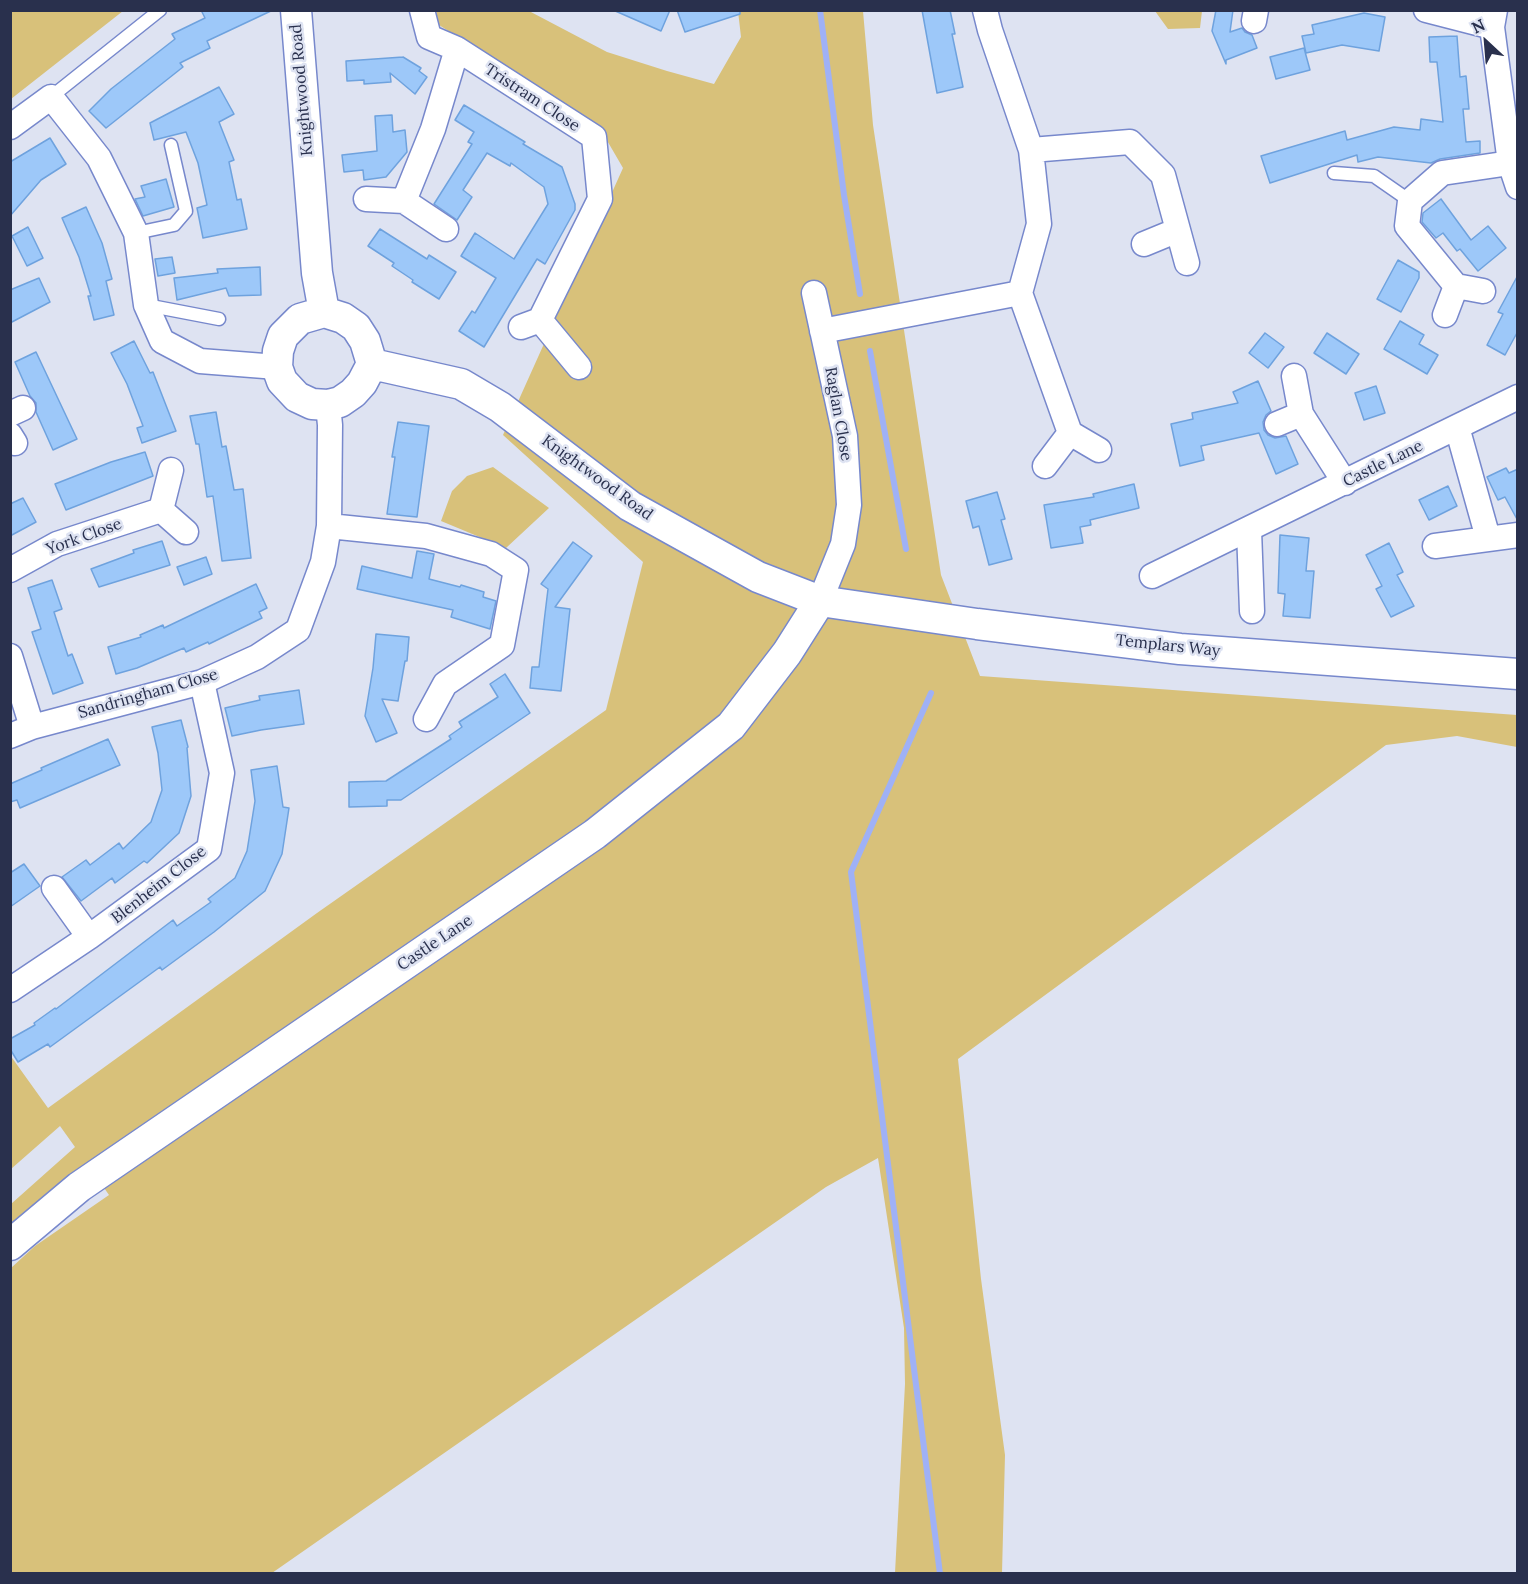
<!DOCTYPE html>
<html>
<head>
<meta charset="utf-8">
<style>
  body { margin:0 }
  #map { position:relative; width:1528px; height:1584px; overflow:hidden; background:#dee3f2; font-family:Lora,serif }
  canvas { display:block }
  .frame { position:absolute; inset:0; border:12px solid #29304d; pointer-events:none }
  .north { position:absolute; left:1456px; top:12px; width:60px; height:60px; -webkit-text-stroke:4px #dee3f2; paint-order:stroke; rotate:334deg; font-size:16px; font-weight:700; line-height:24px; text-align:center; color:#29304d }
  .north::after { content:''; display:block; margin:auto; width:21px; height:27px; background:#29304d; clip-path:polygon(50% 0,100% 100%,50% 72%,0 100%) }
</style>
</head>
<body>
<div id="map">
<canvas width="1528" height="1584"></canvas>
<div class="frame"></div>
<div class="north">N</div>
</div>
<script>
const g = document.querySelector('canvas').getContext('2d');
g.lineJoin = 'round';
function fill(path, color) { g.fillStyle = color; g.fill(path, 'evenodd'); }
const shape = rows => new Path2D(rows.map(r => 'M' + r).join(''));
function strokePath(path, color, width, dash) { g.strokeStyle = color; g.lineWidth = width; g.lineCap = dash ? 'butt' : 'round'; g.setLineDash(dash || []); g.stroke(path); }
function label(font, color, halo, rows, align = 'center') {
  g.font = font + ' Lora,serif'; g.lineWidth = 5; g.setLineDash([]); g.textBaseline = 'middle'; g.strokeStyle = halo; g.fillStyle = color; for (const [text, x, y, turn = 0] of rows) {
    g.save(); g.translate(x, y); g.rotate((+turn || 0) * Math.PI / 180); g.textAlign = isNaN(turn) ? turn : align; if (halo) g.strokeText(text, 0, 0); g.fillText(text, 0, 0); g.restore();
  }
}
fill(shape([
  [11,10,123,10,123,11,11,99],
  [436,11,529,11,607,52,667,71,714,84,741,37,738,11,863,11,873,125,941,575,980,676,1517,715,1517,747,1457,736,1386,745,958,1059,981,1279,1005,1455,1002,1573,895,1573,905,1384,904,1328,878,1158,826,1187,272,1573,11,1573,11,1268,35,1246,109,1195,91,1169,11,1230,11,1204,75,1147,60,1126,11,1169,10,1055,48,1108,317,913,606,710,643,562,503,435,623,168,598,125,439,25],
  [1155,11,1202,11,1200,28,1168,29],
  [493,467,549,508,506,548,441,521,452,491,467,476]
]), '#d8c17a');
strokePath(shape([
  [820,10,844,195,860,294],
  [870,351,906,549],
  [931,693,851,872,940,1574]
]), '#9fb1f6', 6);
const building = shape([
  [201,10,273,10,207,41,210,48,180,63,183,67,106,128,89,111,111,89,175,39,172,34,205,18,201,10],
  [613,10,670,10,661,31,613,10],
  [677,10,740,10,740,14,685,32,677,10],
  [922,10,950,10,955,34,952,34,963,87,937,93,922,10],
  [1216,10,1233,10,1230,32,1242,28,1245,32,1252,35,1257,48,1226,60,1226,64,1212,31,1216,10],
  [1364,13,1385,17,1379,51,1342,45,1306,53,1302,36,1314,34,1312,25,1364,13],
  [1457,36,1460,77,1466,76,1469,109,1463,109,1466,142,1480,141,1480,153,1440,159,1431,163,1378,157,1358,162,1357,155,1270,183,1261,156,1345,131,1347,140,1394,127,1420,130,1421,119,1443,122,1437,62,1430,62,1429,37,1457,36],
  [1304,48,1310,70,1276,79,1270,57,1304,48],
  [403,57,421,68,419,71,427,77,415,94,390,73,391,82,364,84,364,80,347,81,346,61,403,57],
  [219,87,234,114,219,122,234,160,229,162,237,200,241,199,247,229,203,238,197,208,207,205,198,163,186,132,154,140,150,123,219,87],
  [464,105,525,142,523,144,562,167,575,204,575,210,545,264,537,259,484,347,459,331,472,311,475,313,496,278,461,256,475,233,514,259,548,204,544,187,511,163,510,166,487,153,463,190,472,197,457,220,434,204,472,144,468,142,474,132,455,120,464,105],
  [392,115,393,132,405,130,407,152,386,177,364,180,363,170,344,172,342,155,377,151,375,116,392,115],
  [50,138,66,164,41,180,10,216,10,162,50,138],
  [166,179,174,207,143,216,135,199,145,197,141,186,166,179],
  [1441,199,1471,240,1488,226,1506,248,1478,271,1460,249,1457,251,1443,233,1436,238,1422,222,1423,213,1441,199],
  [86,207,102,243,112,279,106,281,114,315,94,320,88,296,91,296,79,257,62,218,86,207],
  [28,227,43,258,27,266,12,236,28,227],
  [380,229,427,259,429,255,456,272,439,299,412,282,413,280,392,266,394,263,368,246,380,229],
  [172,257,175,273,158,276,155,259,172,257],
  [1398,260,1419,272,1419,278,1401,312,1377,299,1398,260],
  [260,267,261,295,229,296,226,288,177,300,174,278,218,273,217,269,260,267],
  [1518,275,1518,331,1505,355,1487,345,1503,314,1498,312,1518,275],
  [39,278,50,302,10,323,10,290,39,278],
  [1400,321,1424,335,1419,344,1438,355,1427,374,1384,349,1400,321],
  [1265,333,1284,347,1268,368,1249,353,1265,333],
  [1327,333,1359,354,1346,374,1314,353,1327,333],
  [134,341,150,373,153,372,176,431,142,443,137,428,143,426,127,384,111,353,134,341],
  [36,352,77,439,53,450,36,412,36,403,30,396,15,362,36,352],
  [1258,381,1271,411,1266,415,1263,422,1264,430,1268,435,1275,438,1286,436,1298,464,1276,474,1259,433,1201,446,1204,460,1180,466,1171,424,1193,419,1192,413,1238,403,1233,392,1258,381],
  [1376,386,1385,413,1364,420,1355,393,1376,386],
  [216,412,222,447,226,446,234,490,243,489,251,558,222,561,213,496,207,497,199,444,196,444,190,416,216,412],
  [398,422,429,426,417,517,387,514,395,457,392,457,398,422],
  [145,452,153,476,66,510,55,484,111,462,145,452],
  [1506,468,1509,473,1518,469,1518,521,1505,497,1498,500,1487,477,1506,468],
  [1134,484,1139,508,1090,520,1091,525,1080,527,1083,543,1051,548,1044,505,1094,497,1093,494,1134,484],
  [1448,486,1457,506,1429,520,1419,500,1448,486],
  [997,492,1005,519,1001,520,1012,559,989,565,979,526,973,528,966,501,997,492],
  [23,498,36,522,10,536,10,504,23,498],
  [1280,535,1309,538,1306,571,1314,571,1310,618,1283,616,1285,594,1278,593,1280,535],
  [162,541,170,565,99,587,91,569,134,553,133,550,162,541],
  [573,542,592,556,555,607,570,609,561,691,530,688,532,667,539,667,544,622,548,589,541,584,573,542],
  [1389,543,1403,572,1397,575,1414,606,1391,617,1376,589,1382,586,1366,555,1389,543],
  [417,551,434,554,429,579,460,587,461,585,484,592,483,597,496,601,490,629,451,617,453,610,357,589,362,566,412,578,417,551],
  [206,557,212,574,184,585,177,567,206,557],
  [52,580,62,609,54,612,68,656,72,654,83,683,53,694,32,632,41,629,28,588,52,580],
  [256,584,267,608,259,612,262,618,209,644,208,642,186,652,184,648,137,668,116,674,108,647,141,637,140,635,163,625,164,628,256,584],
  [376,634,409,637,407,661,405,661,398,701,382,699,397,733,376,742,365,716,373,668,376,634],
  [505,674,530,713,401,800,387,800,387,806,349,807,349,782,386,781,451,739,449,736,462,727,459,722,498,697,490,684,505,674],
  [299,690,304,724,261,730,232,736,225,708,260,700,259,696,299,690],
  [181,720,188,747,187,748,191,796,179,833,147,863,144,861,115,883,112,878,81,901,62,877,86,860,90,865,119,843,123,849,151,822,162,790,158,753,152,727,181,720],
  [108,739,120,765,20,808,17,800,10,802,10,784,42,770,41,768,108,739],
  [277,766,283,807,289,808,282,854,265,891,214,932,162,970,160,967,50,1047,48,1044,18,1062,10,1049,10,1039,35,1025,34,1023,55,1008,56,1009,173,920,177,926,211,902,208,899,235,878,247,851,255,801,251,770,277,766],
  [24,864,40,886,10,907,10,873,24,864]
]);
fill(building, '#9dc8f9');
strokePath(building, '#6ea2de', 1.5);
const service = shape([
  [51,97,160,10],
  [1334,173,1374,176,1410,201],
  [136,233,174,225,186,211,171,145],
  [146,305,219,319]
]);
const minor = shape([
  [422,10,429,37,457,49,433,129,404,201,446,229],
  [985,10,990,30,1031,150,1039,224,1020,293,1070,433,1045,466],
  [1426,10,1492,27],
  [1495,10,1492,27,1510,163,1518,187],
  [1254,21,1256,10],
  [457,49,594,137,600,199,540,320,579,367],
  [10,127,51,97,99,158,136,233,146,305,162,341,200,361,277,367],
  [1031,150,1130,142,1163,175,1187,263],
  [366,199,404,201],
  [1144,244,1178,230],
  [1456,286,1483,291],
  [814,293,845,436,849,505,843,544,820,601],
  [1445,315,1456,286,1407,226,1410,201,1442,173,1510,163],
  [521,327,540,320],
  [822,331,1020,293],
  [1294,376,1301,414],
  [10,414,23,408],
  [1277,424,1301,414,1345,483],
  [1457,427,1488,538],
  [1070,433,1099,450],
  [10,435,15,443],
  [161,510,186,532],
  [329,526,426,536,491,554,516,570,502,645,445,684,426,719],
  [1249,530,1252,611],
  [1435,546,1518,535],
  [10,570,57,544,161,510,171,470],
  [1152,576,1518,397],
  [10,656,32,727],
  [10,736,32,727,202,682,257,657,298,630,323,562,329,526,330,425,328,405],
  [54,888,89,937],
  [10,990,89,937,209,849,222,773,202,682]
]);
const tertiary = shape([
  [296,10,317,273,324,312],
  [324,312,343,318,356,327,365,341,372,364,362,383,353,393,340,402,328,405,312,404,297,397,282,381,277,367,278,351,283,336,300,319,324,312],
  [372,364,461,384,500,407,630,506,758,577,820,601,977,624,1180,649,1518,674],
  [10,1245,79,1187,595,834,731,726,787,653,820,601]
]);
strokePath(service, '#78c', 15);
strokePath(minor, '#78c', 27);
strokePath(tertiary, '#78c', 33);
strokePath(service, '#fff', 12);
strokePath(minor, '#fff', 24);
strokePath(tertiary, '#fff', 30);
label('16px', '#29304d', '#dee3f2', [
  ["Knightwood Road",302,90,-95],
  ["Tristram Close",532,98,33],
  ["Raglan Close",838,414,80],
  ["Castle Lane",1383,464,-26],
  ["Knightwood Road",597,478,36],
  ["York Close",84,537,-20],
  ["Templars Way",1168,646,6],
  ["Sandringham Close",148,694,-16],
  ["Blenheim Close",159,885,-38],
  ["Castle Lane",435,943,-34]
]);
</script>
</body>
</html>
